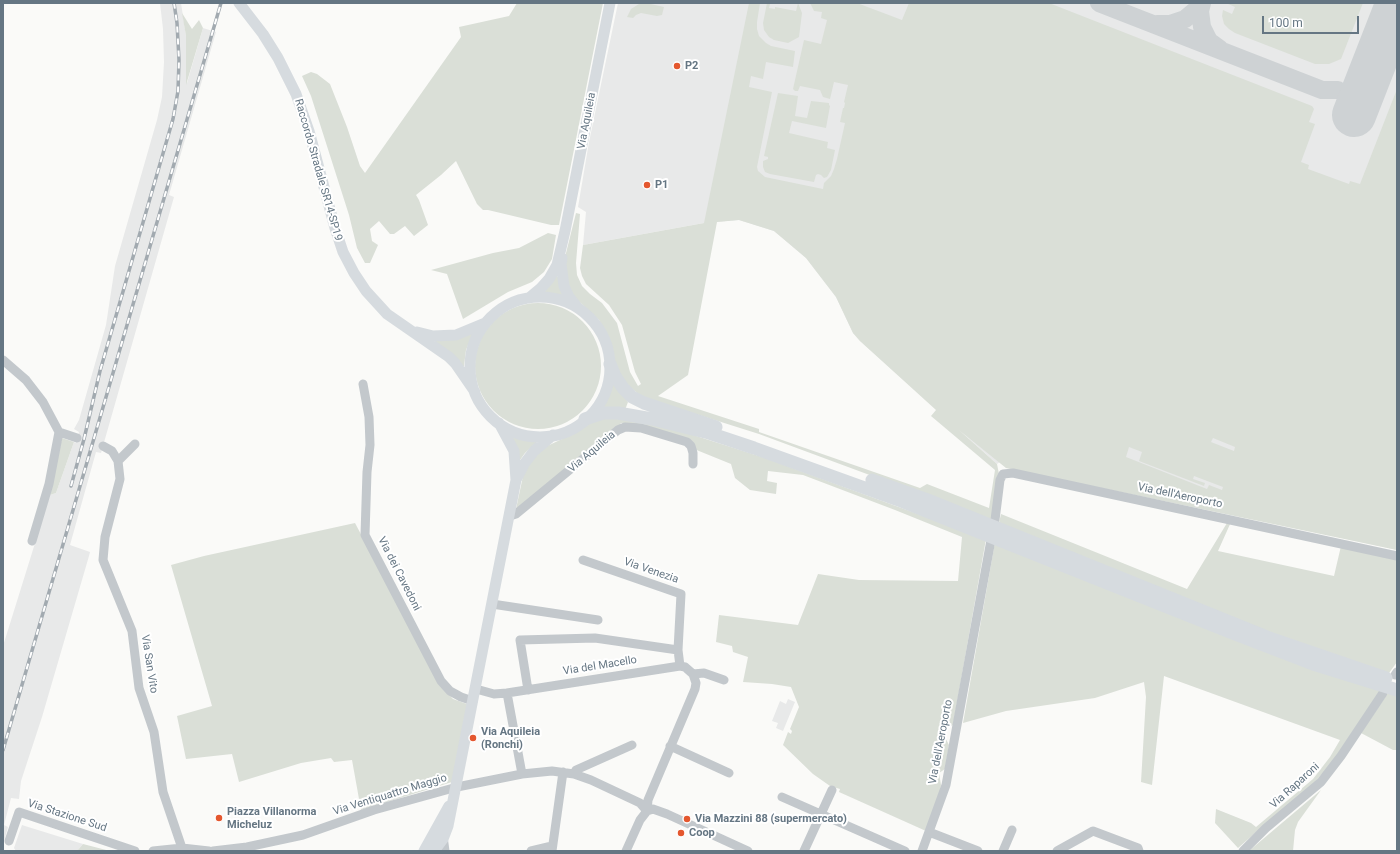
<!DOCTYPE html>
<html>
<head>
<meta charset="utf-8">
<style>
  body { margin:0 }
  #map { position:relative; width:1400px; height:854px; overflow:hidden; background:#fafaf8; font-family:Roboto,sans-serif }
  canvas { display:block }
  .frame { position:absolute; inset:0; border:4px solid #657683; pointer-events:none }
  .scale { position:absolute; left:1262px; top:16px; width:97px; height:18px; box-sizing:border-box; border:2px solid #657683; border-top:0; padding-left:5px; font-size:12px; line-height:14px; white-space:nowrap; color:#657683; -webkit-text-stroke:3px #fff; paint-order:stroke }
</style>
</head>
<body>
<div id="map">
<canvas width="1400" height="854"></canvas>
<div class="frame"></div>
<div class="scale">100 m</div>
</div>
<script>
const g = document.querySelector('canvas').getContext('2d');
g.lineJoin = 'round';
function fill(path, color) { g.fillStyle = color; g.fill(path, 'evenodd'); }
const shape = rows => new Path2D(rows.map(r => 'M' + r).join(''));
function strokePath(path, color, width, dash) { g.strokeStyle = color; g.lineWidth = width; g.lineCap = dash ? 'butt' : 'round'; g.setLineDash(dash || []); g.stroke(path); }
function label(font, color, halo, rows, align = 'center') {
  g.font = font + ' Roboto,sans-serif'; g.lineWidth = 4; g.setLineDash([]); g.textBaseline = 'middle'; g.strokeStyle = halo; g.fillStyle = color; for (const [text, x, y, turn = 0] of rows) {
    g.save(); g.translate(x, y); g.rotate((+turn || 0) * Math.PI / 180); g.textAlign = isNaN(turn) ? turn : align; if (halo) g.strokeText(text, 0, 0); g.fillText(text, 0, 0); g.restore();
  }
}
fill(shape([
  [160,3,181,3,186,36,187,83,203,28,216,32,169,195,174,197,101,453,96,452,70,545,90,552,89,556,42,717,21,781,19,799,11,798,4,825,8,827,3,845,3,646,50,495,56,493,74,442,76,443,79,432,74,429,79,420,106,325,115,266,157,120,162,97,164,62,163,29],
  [618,3,1397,3,1397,550,1000,462,997,464,860,341,853,333,836,297,806,258,774,231,739,220,704,223,583,245,586,212,578,207,589,142],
  [788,699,795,702,783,731,776,728,778,723,772,721,780,701,786,704],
  [22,825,25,826,83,844,77,851,16,851,14,848]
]), '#e8e9e9');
fill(shape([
  [517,3,603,3,559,225,551,225,488,210,483,210,477,204,456,161,441,175,416,195,419,200,428,225,414,236,405,226,394,234,390,234,379,221,370,229,372,241,378,245,370,263,365,263,357,248,349,215,311,96,302,76,311,72,317,74,330,84,347,127,360,166,365,173,461,37,459,27,509,16],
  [646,3,664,7,662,15,657,16,641,13,636,15,633,18,627,17,631,9,639,4],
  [749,3,760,3,757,22,757,29,759,36,766,43,771,46,795,51,793,67,766,62,763,79,751,76,749,87,772,92,757,167,758,171,765,177,823,189,824,183,831,176,834,169,837,159,845,123,840,122,843,108,844,108,845,103,844,102,848,85,834,82,830,99,823,97,820,90,800,86,798,91,795,91,793,89,804,40,821,44,827,20,821,18,822,12,814,11,810,3,857,3,902,20,909,3,1049,3,1312,106,1314,109,1309,122,1315,124,1301,162,1309,165,1308,169,1349,184,1350,181,1360,184,1397,89,1397,550,1006,468,959,430,997,464,999,474,991,520,759,434,642,397,625,383,616,365,610,341,599,320,574,297,567,284,564,269,566,253,576,213,580,214,576,263,577,275,582,286,590,294,602,303,617,323,630,372,638,386,641,384,635,372,622,325,609,305,586,284,582,276,580,268,583,245,704,223],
  [739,220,774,231,806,258,836,297,853,333,860,341,936,410,931,416,995,470,989,508,927,484,920,488,759,432,759,429,658,396,688,375,717,222],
  [1213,438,1235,447,1234,451,1211,442],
  [1129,447,1142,452,1139,461,1204,486,1205,483,1193,479,1194,476,1223,487,1222,490,1209,485,1207,489,1126,457],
  [767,3,770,4,769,8,775,9,775,7,796,11,798,3,802,13,799,37,788,43,774,40,769,37,764,30,763,23],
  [1226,3,1363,3,1341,59,1329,64,1315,64,1235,33,1229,29,1224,24,1222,16,1223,10,1232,14,1235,7],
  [182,13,192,29,199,20,203,28,186,85,186,36],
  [778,93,798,96,795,116,807,118,811,101,829,103,829,105,830,106,826,128,792,121,789,133,828,142,827,148,835,150,831,170,827,177,824,178,821,175,818,174,816,175,814,182,770,174,765,172,763,167,763,161,768,159,768,157,764,156],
  [548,233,556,235,552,259,544,272,532,282,508,292,463,319,447,274,431,270,493,253,519,248],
  [557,275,565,298,551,294,542,294],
  '475 366a63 63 0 1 1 126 0a63 63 0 1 1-126 0Z',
  [473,333,466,350,464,366,463,366,432,339],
  [610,376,628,402,625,410,597,408,605,394],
  [617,416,687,433,765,458,986,539,953,725,942,731,949,745,945,769,939,773,941,785,940,792,926,831,839,792,840,789,830,786,813,774,783,745,788,732,791,734,792,731,790,729,799,707,791,687,772,684,743,682,748,657,733,652,732,646,716,642,719,615,798,625,818,574,859,580,958,581,962,537,895,510,803,475,768,471,767,481,777,483,776,494,750,490,735,478,731,464,630,423,621,423,619,426,516,509,523,476,526,466,543,448,579,431,596,419],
  [512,434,538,439,538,441,525,453,520,460,519,459,510,435],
  [62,438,74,442,56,493,50,495],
  [1001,514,1187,589,1227,523,1231,522,1218,551,1334,576,1341,546,1397,560,1397,662,1389,673,1292,641,999,523],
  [355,523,441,686,453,699,467,704,452,782,361,810,352,760,334,762,331,758,301,763,239,782,232,754,186,759,177,716,212,706,171,565,204,556],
  [995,542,1380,691,1336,758,1308,790,1269,821,1238,848,1215,823,1216,809,1251,823,1256,827,1313,779,1330,757,1340,740,1164,676,1152,785,1141,782,1146,697,1144,682,1095,698,1006,711,963,723],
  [1388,693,1397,696,1397,750,1393,750,1361,733],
  [1321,790,1298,822,1295,830,1293,851,1250,850],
  [83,844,110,851,77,851]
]), '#dadfd7');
strokePath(shape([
  [1099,3,1322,90,1338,90],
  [1202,3,1200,11,1202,27,1209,41,1220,49],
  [1157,24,1170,24,1185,19,1197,9,1200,3]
]), '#ced2d4', 18);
strokePath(shape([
  [1354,115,1397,5]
]), '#ced2d4', 44);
strokePath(shape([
  [3,360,26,380,43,402,59,432,77,438],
  [363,384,369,417,370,445,367,472,365,535,441,681,450,691,461,697,473,701],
  [103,446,112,451,118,461,120,479,105,537,103,560,132,631,139,688,154,732,163,792,182,848],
  [118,461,135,444],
  [510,516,516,514,618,430,625,427,641,428,687,442,691,446,693,453,693,464],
  [995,520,1000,480,1003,474,1013,473,1397,556],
  [32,541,49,484,59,432],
  [583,560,681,594,678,650],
  [492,604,598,620],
  [1395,675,1397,672],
  [476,689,494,694,507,693,680,666,685,667,693,674,704,673,724,680],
  [528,690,520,640,595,638,678,650,680,666],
  [507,693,522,774],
  [670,746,729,773],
  [574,774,576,770,632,745],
  [782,797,905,851],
  [647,811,653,809,667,814,748,851],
  [929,832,978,851],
  [443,836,445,851],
  [9,841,19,812,135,851],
  [153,851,182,848,209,851],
  [213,851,247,847,303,835,374,810,457,787,522,774,552,771,574,774,591,780,640,803,647,811],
  [531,851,552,846],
  [552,851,563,772],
  [626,851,640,820,647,811,648,800,695,689,696,683,693,674],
  [804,851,832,790],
  [922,851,946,785,991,540],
  [1003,851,1012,830],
  [1057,851,1093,831,1138,848,1139,851],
  [1243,851,1266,828,1321,782,1341,756,1383,693]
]), '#c3c8cc', 9);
strokePath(shape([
  [239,3,263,34,278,58,296,94,309,131,335,228,343,252,354,273,366,291,387,314,449,357,455,363,475,392],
  [562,258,561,264,564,286,569,297,577,307],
  '470 367a70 70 0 1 1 140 0a70 70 0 1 1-140 0Z',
  [529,298,541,288,549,279,557,265,565,231,610,3],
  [417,332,433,336,456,335,485,323],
  [517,478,524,464,534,451,553,435],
  [424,851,449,806],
  [434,851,443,839,448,826,516,480,514,451,499,423]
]), '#d6dbdf', 11);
strokePath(shape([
  [610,364,615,376,623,388,632,397,644,403,716,427],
  [585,419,603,413,618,413,652,419,709,433,754,448,901,501,1235,634,1313,664,1397,690],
  [872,480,928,500,1272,639,1386,678]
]), '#d6dbdf', 13);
const rail = shape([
  [71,486,84,439,100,371,173,119,178,91,179,60,177,23,174,3],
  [3,750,221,3]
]);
strokePath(rail, '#a2aab0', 3.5);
strokePath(rail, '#fff', 2, [6]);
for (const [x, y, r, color] of [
  [677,66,4,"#e4572e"],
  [647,185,4,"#e4572e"],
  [473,738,4,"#e4572e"],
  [219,818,4,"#e4572e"],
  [687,819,4,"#e4572e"],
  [681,833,4,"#e4572e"]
]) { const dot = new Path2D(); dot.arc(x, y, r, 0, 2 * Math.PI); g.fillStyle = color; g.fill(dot); strokePath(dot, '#fff', 1.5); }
label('bold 11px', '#657683', '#fff', [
  ["P2",685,66],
  ["P1",655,185],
  ["Via Aquileia",481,732],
  ["(Ronchi)",481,745],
  ["Piazza Villanorma",227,812],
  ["Micheluz",227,825],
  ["Via Mazzini 88 (supermercato)",695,819],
  ["Coop",689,833]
], 'left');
label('11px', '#657683', '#fff', [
  ["Via Aquileia",587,121,-79],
  ["Raccordo Stradale SR14-SP19",318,170,74],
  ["Via Aquileia",592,452,-40],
  ["Via dell'Aeroporto",1180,496,12],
  ["Via Venezia",651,571,19],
  ["Via dei Cavedoni",399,574,63],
  ["Via San Vito",149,664,81],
  ["Via del Macello",600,666,-9],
  ["Via dell'Aeroporto",941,742,-79],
  ["Via Raparoni",1295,786,-42],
  ["Via Ventiquattro Maggio",390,795,-17],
  ["Via Stazione Sud",67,816,18]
]);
</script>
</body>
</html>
